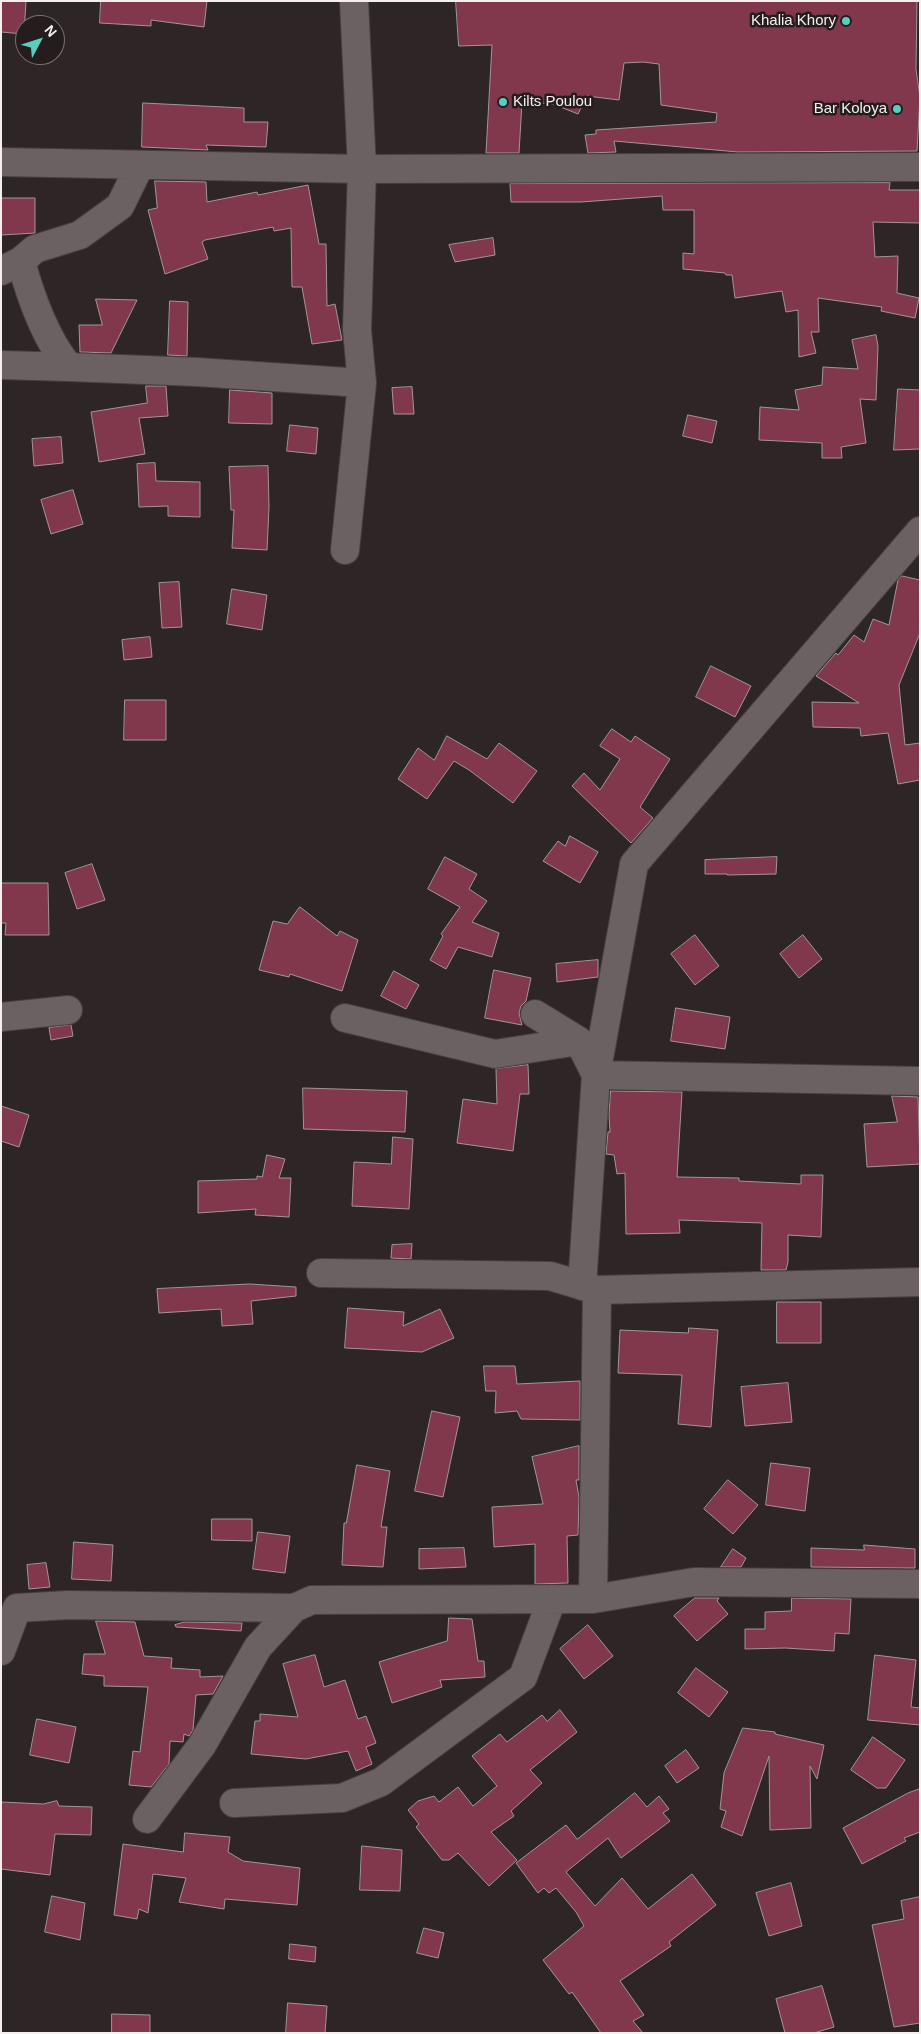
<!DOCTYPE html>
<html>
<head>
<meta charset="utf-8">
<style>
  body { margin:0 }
  #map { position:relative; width:921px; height:2034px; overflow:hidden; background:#2e2527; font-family:Arial,sans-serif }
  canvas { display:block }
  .frame { position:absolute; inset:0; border:2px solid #f5eff0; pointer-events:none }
  .north { position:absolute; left:15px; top:15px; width:50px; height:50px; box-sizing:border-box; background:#251c1e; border:1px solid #787072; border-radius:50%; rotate:50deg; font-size:14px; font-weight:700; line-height:20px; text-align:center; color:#f5eff0 }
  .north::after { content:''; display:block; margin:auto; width:18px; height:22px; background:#59cebf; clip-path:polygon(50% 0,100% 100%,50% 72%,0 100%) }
</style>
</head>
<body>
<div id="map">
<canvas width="921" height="2034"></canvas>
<div class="frame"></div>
<div class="north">N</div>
</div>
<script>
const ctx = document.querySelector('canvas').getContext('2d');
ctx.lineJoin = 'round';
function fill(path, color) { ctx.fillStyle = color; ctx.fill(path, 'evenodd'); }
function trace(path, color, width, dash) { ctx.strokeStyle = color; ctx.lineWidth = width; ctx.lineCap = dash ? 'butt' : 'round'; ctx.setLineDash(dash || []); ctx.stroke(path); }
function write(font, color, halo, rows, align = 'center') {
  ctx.font = font + ' Arial,sans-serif'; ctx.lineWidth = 5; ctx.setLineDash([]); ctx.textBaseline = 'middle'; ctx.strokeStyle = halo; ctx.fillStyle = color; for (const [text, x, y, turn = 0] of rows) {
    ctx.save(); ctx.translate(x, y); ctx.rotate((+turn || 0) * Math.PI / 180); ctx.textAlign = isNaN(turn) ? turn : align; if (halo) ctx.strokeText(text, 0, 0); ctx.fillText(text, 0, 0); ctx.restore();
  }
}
const building = new Path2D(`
  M 1,1 L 26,1 L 24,34 L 1,32 Z
  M 101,1 L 207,1 L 204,27 L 151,20 L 151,26 L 100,23 Z
  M 456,1 L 917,1 L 916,69 L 920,97 L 917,151 L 738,152 L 614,141 L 616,152 L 588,153 L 585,135 L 596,134 L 596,130 L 716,122 L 717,113 L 661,105 L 659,64 L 643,62 L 624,63 L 619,100 L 587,96 L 578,114 L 553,104 L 522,102 L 519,153 L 486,153 L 492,45 L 459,46 Z
  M 143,103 L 244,108 L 244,122 L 268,122 L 266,147 L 206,145 L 208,150 L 142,147 Z
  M 155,181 L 206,182 L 207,202 L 257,192 L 258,195 L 308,185 L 319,244 L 326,244 L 327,306 L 335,304 L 342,340 L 312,344 L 302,287 L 292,287 L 291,228 L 274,231 L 273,227 L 205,240 L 202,242 L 208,259 L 165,274 L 148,210 L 157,208 Z
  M 890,183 L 889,190 L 920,190 L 920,223 L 873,222 L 875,257 L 898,256 L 897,293 L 919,298 L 915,318 L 881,311 L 882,307 L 818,298 L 819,332 L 811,332 L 816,353 L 799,357 L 798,310 L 786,312 L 782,291 L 735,298 L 732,275 L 726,275 L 725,273 L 683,269 L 683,253 L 694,254 L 694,210 L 663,210 L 662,196 L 581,202 L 511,202 L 510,184 Z
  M 1,198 L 35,198 L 35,233 L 1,235 Z
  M 493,238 L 495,255 L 455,262 L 449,245 Z
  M 96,299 L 137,300 L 111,353 L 80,352 L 79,325 L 102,325 Z
  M 170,301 L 188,302 L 187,356 L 168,355 Z
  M 876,335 L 878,346 L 876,400 L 860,399 L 866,443 L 841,447 L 842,458 L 822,458 L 822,443 L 759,440 L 760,407 L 799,410 L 795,390 L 822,385 L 823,367 L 858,369 L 852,340 Z
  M 146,386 L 166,386 L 168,416 L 139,418 L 145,454 L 99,462 L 91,412 L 147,403 Z
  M 412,387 L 414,414 L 394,414 L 392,388 Z
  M 898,389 L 920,390 L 920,449 L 894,450 Z
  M 230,390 L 272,393 L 272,424 L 229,423 Z
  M 688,415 L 717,421 L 712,443 L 683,436 Z
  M 290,425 L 318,428 L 316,454 L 287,451 Z
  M 61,437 L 63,463 L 34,466 L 32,439 Z
  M 155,463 L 156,481 L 200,482 L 200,517 L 168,516 L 168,506 L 139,507 L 137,464 Z
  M 268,466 L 269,507 L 267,550 L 232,548 L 234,510 L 231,510 L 229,467 Z
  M 73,490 L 83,524 L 51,534 L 41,500 Z
  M 902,576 L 920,580 L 920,633 L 899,685 L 905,745 L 920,743 L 920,780 L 898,784 L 888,733 L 861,736 L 860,728 L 813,727 L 812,702 L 859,703 L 816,676 L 836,653 L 838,655 L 854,635 L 864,642 L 873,619 L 889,625 L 898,580 Z
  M 179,582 L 182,627 L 162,628 L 159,583 Z
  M 232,589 L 267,595 L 262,630 L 227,624 Z
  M 150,637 L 152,657 L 124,660 L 122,640 Z
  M 711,666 L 751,686 L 735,717 L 696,697 Z
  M 125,700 L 166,700 L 166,740 L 124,740 Z
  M 612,729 L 631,742 L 635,736 L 670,759 L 640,807 L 653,818 L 631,843 L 572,786 L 584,773 L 600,790 L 620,759 L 600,746 Z
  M 447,736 L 487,759 L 499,743 L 537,771 L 513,803 L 469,770 L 454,761 L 427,799 L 398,779 L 418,748 L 434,760 Z
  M 570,836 L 598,852 L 580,883 L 543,861 L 558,841 L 565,846 Z
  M 445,857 L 477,874 L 469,889 L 487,901 L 472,922 L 499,933 L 492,957 L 458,947 L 446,969 L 430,960 L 443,936 L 441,934 L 460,907 L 428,889 Z
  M 777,857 L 776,874 L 727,875 L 727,874 L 705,874 L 705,860 Z
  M 92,864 L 105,900 L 77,909 L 65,873 Z
  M 1,883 L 48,883 L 49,935 L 5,935 L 6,923 L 1,923 Z
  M 300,907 L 337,936 L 340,931 L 358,940 L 342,991 L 290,974 L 289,977 L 259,970 L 273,921 L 287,924 Z
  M 695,935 L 719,966 L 695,985 L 671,954 Z
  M 803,935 L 822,959 L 799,978 L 780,954 Z
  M 598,960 L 598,977 L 557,982 L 556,964 Z
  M 494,970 L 531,978 L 526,1001 L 521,1006 L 519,1013 L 522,1025 L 485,1018 Z
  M 394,971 L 419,985 L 406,1009 L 381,996 Z
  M 676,1008 L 730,1017 L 725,1049 L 671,1041 Z
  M 71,1025 L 73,1036 L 51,1040 L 49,1028 Z
  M 528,1065 L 529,1094 L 520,1094 L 513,1151 L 457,1143 L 463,1099 L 497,1104 L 496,1069 Z
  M 303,1088 L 407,1091 L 405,1132 L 304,1129 Z
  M 611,1091 L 682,1092 L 677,1177 L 739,1178 L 739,1181 L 801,1184 L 801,1175 L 823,1175 L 821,1237 L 788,1235 L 788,1262 L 786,1270 L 761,1270 L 762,1223 L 679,1220 L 680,1233 L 626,1234 L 625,1173 L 617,1174 L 614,1155 L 606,1154 L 608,1132 L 610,1132 L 609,1115 Z
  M 892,1096 L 918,1097 L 920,1164 L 867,1167 L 864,1124 L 897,1122 Z
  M 1,1106 L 29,1115 L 19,1147 L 1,1141 Z
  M 393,1137 L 413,1139 L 409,1209 L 352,1206 L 354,1162 L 391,1164 Z
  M 267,1155 L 285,1159 L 279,1178 L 291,1178 L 289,1217 L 255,1215 L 256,1209 L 198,1213 L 198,1181 L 257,1179 L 257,1176 L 262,1177 Z
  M 412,1244 L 411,1259 L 391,1258 L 392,1245 Z
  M 250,1284 L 296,1287 L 296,1296 L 251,1301 L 253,1324 L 222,1326 L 221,1309 L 159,1313 L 157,1289 Z
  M 777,1302 L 821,1302 L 821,1343 L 777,1343 Z
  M 348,1308 L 404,1312 L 403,1326 L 440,1309 L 454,1338 L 422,1352 L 345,1348 Z
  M 689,1328 L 718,1330 L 711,1427 L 678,1424 L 682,1375 L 618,1373 L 620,1330 L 688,1333 Z
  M 484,1366 L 515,1366 L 517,1384 L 580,1381 L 580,1420 L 521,1419 L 517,1411 L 495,1413 L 496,1391 L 486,1391 Z
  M 788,1383 L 792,1422 L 745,1426 L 741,1387 Z
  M 432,1411 L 460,1417 L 443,1497 L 415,1491 Z
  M 579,1446 L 579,1480 L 576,1480 L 579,1497 L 578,1535 L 567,1536 L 568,1583 L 535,1584 L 535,1544 L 494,1547 L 492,1507 L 543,1504 L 532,1457 Z
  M 771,1463 L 810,1468 L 805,1511 L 766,1505 Z
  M 357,1465 L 390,1471 L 381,1527 L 387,1527 L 383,1567 L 342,1565 L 344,1523 L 346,1523 Z
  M 728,1480 L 758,1505 L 733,1534 L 704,1509 Z
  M 212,1519 L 252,1519 L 252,1541 L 212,1540 Z
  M 258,1532 L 290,1536 L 285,1573 L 253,1569 Z
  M 74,1542 L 113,1545 L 111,1581 L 72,1579 Z
  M 864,1545 L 915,1549 L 915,1568 L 811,1567 L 811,1548 L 864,1550 Z
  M 464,1548 L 466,1567 L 419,1569 L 419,1549 Z
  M 733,1549 L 746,1558 L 741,1567 L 721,1567 Z
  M 46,1563 L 50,1587 L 29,1589 L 27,1565 Z
  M 695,1598 L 719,1598 L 717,1601 L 728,1614 L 697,1641 L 674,1616 Z
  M 792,1598 L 851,1599 L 849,1634 L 835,1633 L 834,1651 L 785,1648 L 745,1649 L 745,1629 L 765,1629 L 765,1612 L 791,1611 Z
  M 449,1618 L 472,1619 L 478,1661 L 484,1661 L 485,1677 L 440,1680 L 442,1687 L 392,1703 L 379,1662 L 447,1641 Z
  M 96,1621 L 135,1622 L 144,1656 L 172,1658 L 171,1668 L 200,1670 L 200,1677 L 223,1676 L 213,1694 L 196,1695 L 193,1730 L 189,1736 L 184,1734 L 183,1742 L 170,1741 L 169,1764 L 151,1787 L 129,1785 L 133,1751 L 140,1752 L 148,1687 L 104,1686 L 104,1676 L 82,1674 L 84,1654 L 105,1654 Z
  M 185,1622 L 242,1623 L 241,1631 L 176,1627 L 175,1625 Z
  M 588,1625 L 613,1656 L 584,1679 L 560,1649 Z
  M 315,1655 L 324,1687 L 345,1680 L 358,1719 L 366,1716 L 376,1743 L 366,1747 L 372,1764 L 356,1771 L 348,1751 L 306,1759 L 251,1754 L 255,1721 L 260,1721 L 260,1714 L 298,1717 L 283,1664 Z
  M 875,1655 L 916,1660 L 911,1707 L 920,1708 L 920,1725 L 868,1720 Z
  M 696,1668 L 728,1692 L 709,1717 L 678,1693 Z
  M 560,1710 L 577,1732 L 530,1770 L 542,1783 L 511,1811 L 514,1816 L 491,1832 L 517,1860 L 489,1886 L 458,1853 L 449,1860 L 442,1860 L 416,1827 L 419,1824 L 408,1810 L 418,1801 L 434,1796 L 439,1802 L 458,1787 L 473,1806 L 497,1786 L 472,1756 L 500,1734 L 507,1742 L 542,1715 L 547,1721 Z
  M 37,1719 L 76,1727 L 69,1763 L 30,1755 Z
  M 743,1728 L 775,1732 L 775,1734 L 824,1745 L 817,1779 L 810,1766 L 811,1828 L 770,1830 L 769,1756 L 742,1836 L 721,1827 L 726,1811 L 720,1809 L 724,1773 Z
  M 873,1737 L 905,1760 L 886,1788 L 877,1788 L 851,1770 Z
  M 686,1750 L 699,1768 L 677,1783 L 665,1766 Z
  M 920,1789 L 920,1832 L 904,1838 L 906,1841 L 862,1864 L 843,1828 L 908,1793 Z
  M 635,1793 L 647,1807 L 659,1796 L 669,1809 L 663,1813 L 670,1821 L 621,1858 L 608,1838 L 566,1872 L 595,1906 L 622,1878 L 648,1909 L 692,1874 L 716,1905 L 669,1942 L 671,1946 L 620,1981 L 644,2015 L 633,2021 L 643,2033 L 601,2033 L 572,1992 L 569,1994 L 543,1960 L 584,1926 L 576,1912 L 556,1888 L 549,1893 L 544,1888 L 538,1893 L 516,1863 L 566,1825 L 577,1839 Z
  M 57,1801 L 59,1806 L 92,1807 L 91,1835 L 55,1834 L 50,1875 L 1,1869 L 1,1802 L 43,1804 Z
  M 185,1833 L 230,1837 L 228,1852 L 243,1861 L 300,1868 L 297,1905 L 225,1899 L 224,1909 L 179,1902 L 186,1878 L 153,1874 L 148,1913 L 139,1909 L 137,1919 L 114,1915 L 123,1844 L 183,1852 Z
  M 362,1846 L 402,1850 L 400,1891 L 360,1890 Z
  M 791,1883 L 802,1926 L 769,1936 L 756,1893 Z
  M 52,1896 L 85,1903 L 80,1940 L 45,1932 Z
  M 920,1897 L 920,2023 L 894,2027 L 872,1925 L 904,1919 L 901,1901 Z
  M 424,1928 L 444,1933 L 438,1958 L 417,1953 Z
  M 290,1944 L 316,1947 L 315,1962 L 289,1959 Z
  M 822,1986 L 834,2027 L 814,2033 L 785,2033 L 776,1999 Z
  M 288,2003 L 327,2006 L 325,2033 L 286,2033 Z
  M 112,2014 L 150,2015 L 150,2033 L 112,2033 Z`);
fill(building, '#81384d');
trace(building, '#a19698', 1);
const minor = new Path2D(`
  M 1,162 L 362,169 L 920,167
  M 21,261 C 30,295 46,340 69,367 L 197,372 L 362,383 L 357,330 L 362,169 L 354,1
  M 1,271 L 21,261 L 35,249 L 80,235 L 120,206 L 140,165
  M 1,365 L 69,367
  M 920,531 L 634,864 L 596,1075 L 920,1081
  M 345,550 L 362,383
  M 535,1014 L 579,1041 L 596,1075 L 582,1286
  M 1,1017 L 68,1010
  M 345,1018 L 495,1054 L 579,1041
  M 321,1273 L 550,1276 L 597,1290 L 920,1282
  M 593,1599 L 597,1290
  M 1,1651 L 17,1608 L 68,1605 L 294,1608
  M 234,1803 L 342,1798 L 381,1782 L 523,1677 L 552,1599
  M 147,1819 L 202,1745 L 258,1647 L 294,1608 L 312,1600 L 593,1599 L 694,1582 L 920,1584`);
trace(minor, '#474041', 30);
trace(minor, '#6b6163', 28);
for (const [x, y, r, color] of [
  [846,21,5,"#59cebf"],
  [503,102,5,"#59cebf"],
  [897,109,5,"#59cebf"]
]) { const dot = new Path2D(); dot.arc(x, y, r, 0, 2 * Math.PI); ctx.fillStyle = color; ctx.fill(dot); trace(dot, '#251c1e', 2); }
write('15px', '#f5eff0', '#251c1e', [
  ["Khalia Khory",836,21],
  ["Kilts Poulou",513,102,"left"],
  ["Bar Koloya",887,109]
], 'right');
</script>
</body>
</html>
